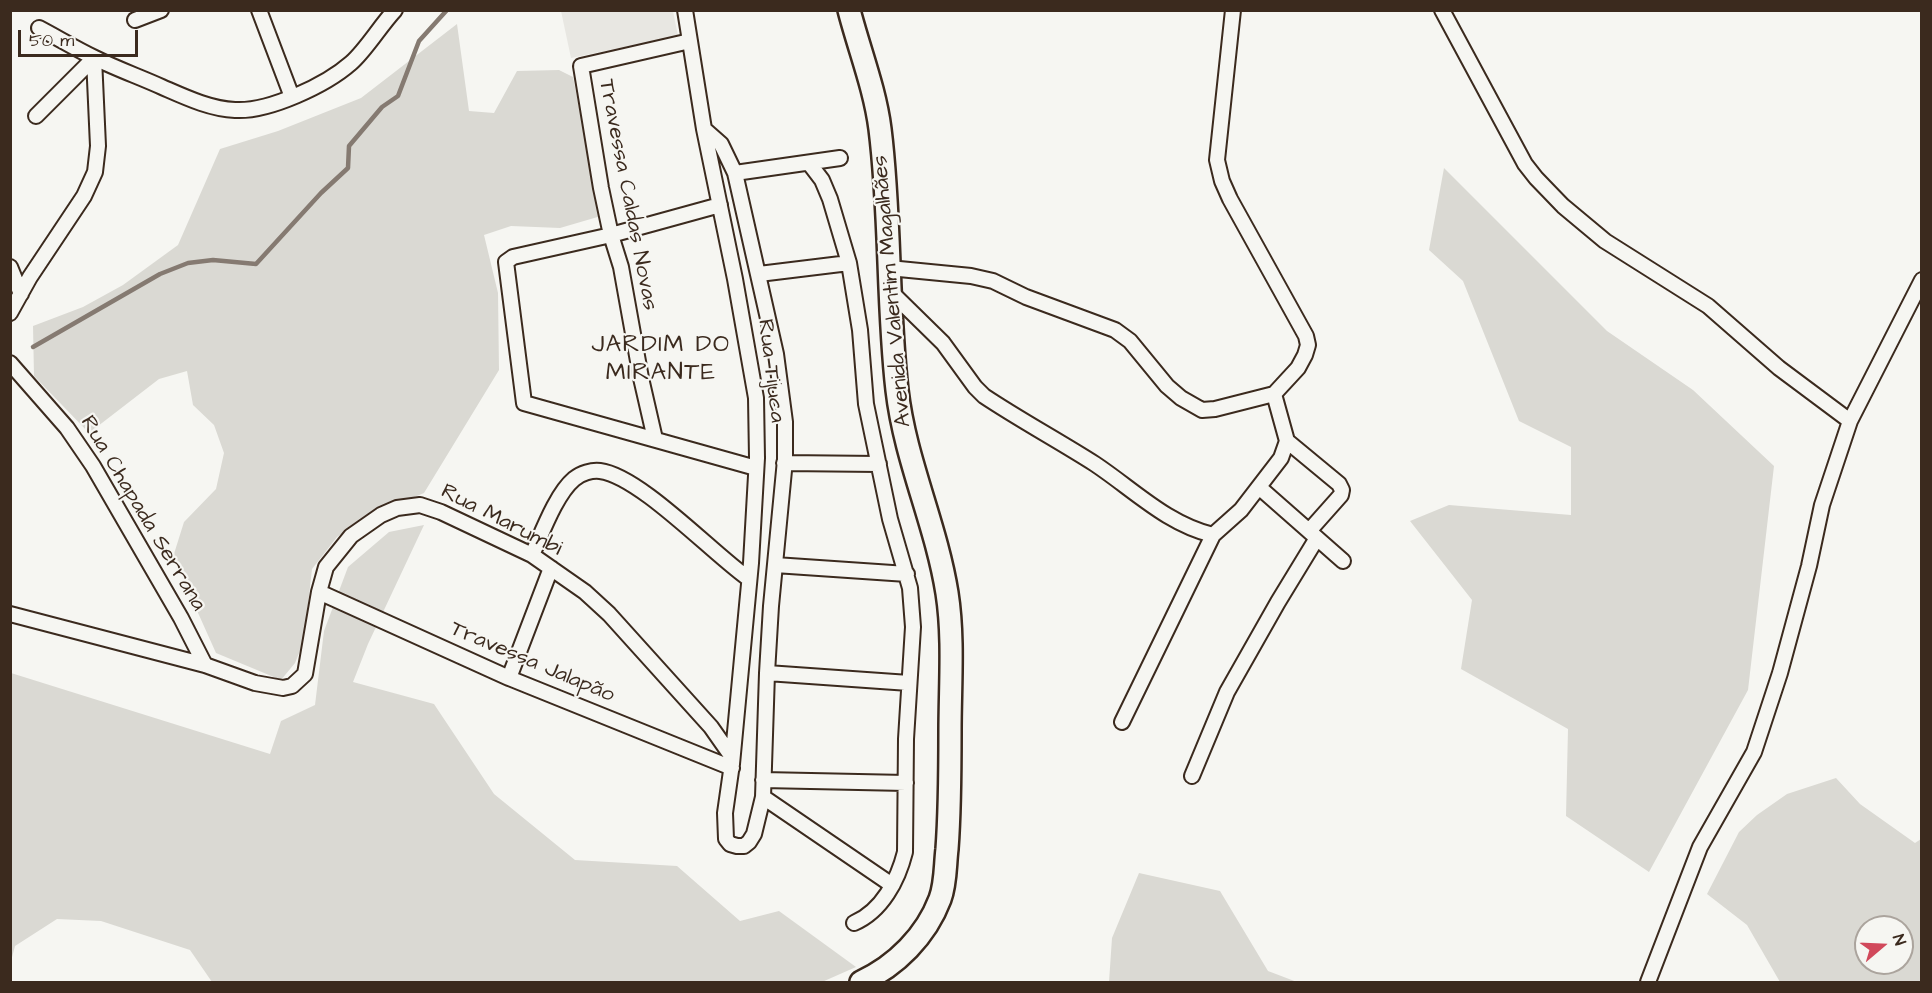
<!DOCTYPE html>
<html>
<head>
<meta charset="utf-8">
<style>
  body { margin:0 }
  #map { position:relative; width:1932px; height:993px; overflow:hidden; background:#f6f6f2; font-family:"Architects Daughter",sans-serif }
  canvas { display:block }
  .frame { position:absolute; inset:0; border:12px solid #3b2a1e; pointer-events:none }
  .north { position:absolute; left:1854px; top:915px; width:60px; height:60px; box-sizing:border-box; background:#f6f6f2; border:2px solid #aba49d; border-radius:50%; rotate:71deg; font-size:16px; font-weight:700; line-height:24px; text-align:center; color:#3b2a1e }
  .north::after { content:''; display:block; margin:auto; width:21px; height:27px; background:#d1495b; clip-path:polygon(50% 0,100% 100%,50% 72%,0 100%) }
  .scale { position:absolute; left:18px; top:30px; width:120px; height:27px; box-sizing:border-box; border:3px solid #3b2a1e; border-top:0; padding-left:8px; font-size:18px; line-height:21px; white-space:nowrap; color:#3b2a1e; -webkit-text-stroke:4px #f6f6f2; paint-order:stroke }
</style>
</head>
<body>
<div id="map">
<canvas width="1932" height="993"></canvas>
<div class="frame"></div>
<div class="north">N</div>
<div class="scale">50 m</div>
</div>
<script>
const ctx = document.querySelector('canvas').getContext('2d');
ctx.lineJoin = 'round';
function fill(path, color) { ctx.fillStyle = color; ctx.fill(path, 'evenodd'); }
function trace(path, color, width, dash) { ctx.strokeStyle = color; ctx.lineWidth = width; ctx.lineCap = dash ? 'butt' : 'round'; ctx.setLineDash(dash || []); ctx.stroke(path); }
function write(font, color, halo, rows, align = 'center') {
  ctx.font = font + ' "Architects Daughter",sans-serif'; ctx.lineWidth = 4.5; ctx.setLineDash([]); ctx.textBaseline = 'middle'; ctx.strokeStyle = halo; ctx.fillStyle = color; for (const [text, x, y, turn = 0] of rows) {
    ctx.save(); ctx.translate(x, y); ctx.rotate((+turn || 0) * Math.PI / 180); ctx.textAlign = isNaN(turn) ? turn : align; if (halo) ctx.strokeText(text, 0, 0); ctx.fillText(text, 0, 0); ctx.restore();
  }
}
fill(new Path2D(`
  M 561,11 L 673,11 L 678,36 L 571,58 Z`), '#e8e7e2');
fill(new Path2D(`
  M 457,24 L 469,111 L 494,113 L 517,71 L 559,70 L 573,77 L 601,216 L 560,228 L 511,226 L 484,235 L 498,293 L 499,370 L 424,493 L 362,519 L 337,537 L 312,569 L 304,641 L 295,663 L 281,680 L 216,653 L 173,557 L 184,522 L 216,489 L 224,453 L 214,425 L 193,405 L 187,371 L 159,379 L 89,433 L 34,376 L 33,326 L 83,307 L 123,285 L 178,245 L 220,149 L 278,131 L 361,98 Z
  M 1444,168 L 1607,331 L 1693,390 L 1774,466 L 1748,690 L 1649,872 L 1566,816 L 1568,729 L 1461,669 L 1472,600 L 1410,521 L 1449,505 L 1571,515 L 1571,447 L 1519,421 L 1463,281 L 1429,250 Z
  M 424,525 L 368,644 L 353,682 L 434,704 L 494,794 L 575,860 L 677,866 L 740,921 L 779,911 L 856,967 L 822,982 L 212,982 L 190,950 L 101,921 L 57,919 L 15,946 L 11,961 L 11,673 L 270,754 L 281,721 L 315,705 L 324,631 L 348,567 L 389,532 Z
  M 1836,778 L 1860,804 L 1915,843 L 1921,839 L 1921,982 L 1780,982 L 1747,925 L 1707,894 L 1739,832 L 1757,815 L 1787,794 ZM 1866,927 L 1902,927 L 1902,963 L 1866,963 Z
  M 1139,873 L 1220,891 L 1268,971 L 1297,982 L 1109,982 L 1112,938 Z`), '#dad9d3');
trace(new Path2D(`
  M 33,347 L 160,274 L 188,263 L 213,260 L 256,264 L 321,193 L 348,168 L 349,146 L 382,107 L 398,96 L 419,41 L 447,10`), '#857a71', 4.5);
const minor = new Path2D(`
  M 259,10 L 292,97
  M 685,10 L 704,129 L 735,279 L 756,398 L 757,458 L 751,563 L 732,764 L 725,813 L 726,839 L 730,844 L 737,846 L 744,846 L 749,842 L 754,834 L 763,797 L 767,673 L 771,606 L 785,460 L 785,422 L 776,354 L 735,173 L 721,144 L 704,129
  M 1442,10 L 1525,164 L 1536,178 L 1563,206 L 1605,241 L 1708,306 L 1779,368 L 1850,421
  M 135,20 L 161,10
  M 39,28 C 58,38 76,49 95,58 C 117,69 140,77 162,87 C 185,97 210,109 235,110 C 269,112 326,85 351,63 C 366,50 380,26 395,10
  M 36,116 L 94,58
  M 809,163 L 822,180 L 830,199 L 849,263 L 860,330 L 866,404 L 890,519 L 910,588 L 913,627 L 906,739 L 905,852 C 898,880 882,911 854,923
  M 735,173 L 840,158
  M 720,205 L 611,235 L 513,257 L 506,262 L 524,403 L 756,468
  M 10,267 L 21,294
  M 889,268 L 971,276 L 993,281 L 1026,297 L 1115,330 L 1130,341 L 1167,386 L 1181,398 L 1202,410 L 1215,409 L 1274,394 L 1298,368 L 1305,355 L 1308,345 L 1306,336 L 1230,199 L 1222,181 L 1217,160 L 1233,10
  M 759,274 L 849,263
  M 890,291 L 943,343 L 975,387 L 984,396 C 1020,420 1059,441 1095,464 C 1134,490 1167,524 1213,535
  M 10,313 L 30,277 L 84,196 L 95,172 L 98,146 L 94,58
  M 10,363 L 67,428 L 93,466 L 181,618 L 205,665
  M 655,439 L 641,378 L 621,267 L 611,235 L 601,188 L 581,66 L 690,41
  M 1287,441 L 1339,484 L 1342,490 L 1341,495 L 1309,531
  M 784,463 L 879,464
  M 1260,488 L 1343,561
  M 532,555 C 542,533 556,494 574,479 C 581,473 592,470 600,471 C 640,476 713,554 749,579
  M 775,565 L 907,574
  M 319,592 L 509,678 L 732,768
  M 10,614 L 205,665 L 255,683 L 283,688 L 292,686 L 305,674 L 319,592 L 326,567 L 351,536 L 381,515 L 397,508 L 420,505 L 441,512 L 532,555 L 585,592 L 609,614 L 711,727 L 732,757
  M 767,673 L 909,683
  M 509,678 L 551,568
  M 1122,722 L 1213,535 L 1241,510 L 1281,458 L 1287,441 L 1274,394
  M 1192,776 L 1227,692 L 1278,602 L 1317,538
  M 763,780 L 906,783
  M 763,797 L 892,885
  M 1648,982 L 1700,847 L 1754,752 L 1780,673 L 1809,566 L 1822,505 L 1850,421 L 1922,280`);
const primary = new Path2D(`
  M 849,10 C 859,49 875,89 880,129 C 891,216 887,303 897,390 C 905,460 936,524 947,593 C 954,638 950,686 950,731 C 950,770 950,809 947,849 C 945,865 946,883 940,899 C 926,936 896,966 861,982`);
trace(minor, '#3b2a1e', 18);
trace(primary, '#3b2a1e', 26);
trace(minor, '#f6f6f2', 14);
trace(primary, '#f6f6f2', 21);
write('22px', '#3b2a1e', '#f6f6f2', [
  ["Travessa Caldas Novas",627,195,79],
  ["Avenida Valentim Magalhães",893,291,-95],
  ["Rua Tijuca",770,371,83],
  ["Rua Chapada Serrana",142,514,59],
  ["Rua Marumbi",501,521,27],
  ["Travessa Jalapão",532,663,23]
]);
ctx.letterSpacing = '1.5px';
write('24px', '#3b2a1e', '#f6f6f2', [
  ["JARDIM DO",661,346],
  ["MIRANTE",661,374]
]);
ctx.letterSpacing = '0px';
</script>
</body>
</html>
